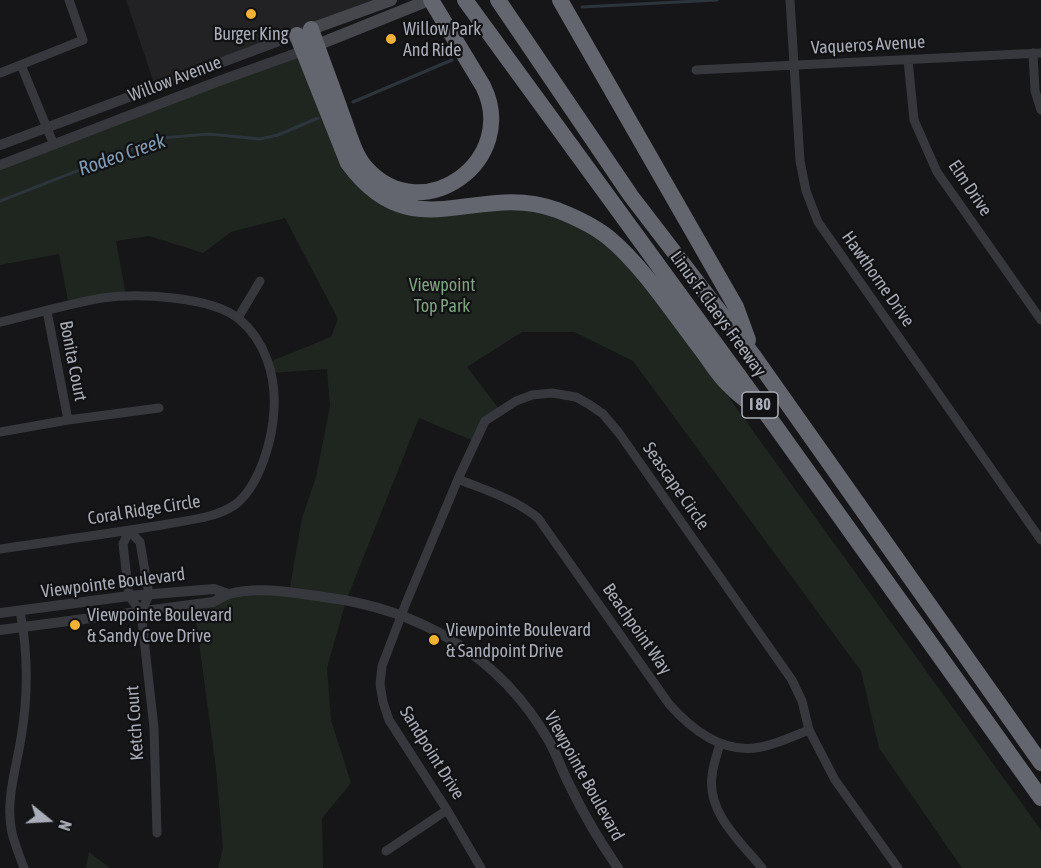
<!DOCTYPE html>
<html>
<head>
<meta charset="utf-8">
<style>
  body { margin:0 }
  #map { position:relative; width:1041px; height:868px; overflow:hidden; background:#161618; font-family:"Asap Condensed",sans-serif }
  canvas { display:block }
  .north { position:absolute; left:18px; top:790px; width:60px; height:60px; -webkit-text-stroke:4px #111113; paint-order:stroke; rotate:108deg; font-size:16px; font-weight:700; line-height:24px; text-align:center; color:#a8adb8 }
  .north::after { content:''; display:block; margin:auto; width:21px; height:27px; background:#a8adb8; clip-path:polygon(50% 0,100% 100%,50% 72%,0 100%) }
</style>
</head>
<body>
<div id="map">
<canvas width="1041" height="868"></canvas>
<div class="north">N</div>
</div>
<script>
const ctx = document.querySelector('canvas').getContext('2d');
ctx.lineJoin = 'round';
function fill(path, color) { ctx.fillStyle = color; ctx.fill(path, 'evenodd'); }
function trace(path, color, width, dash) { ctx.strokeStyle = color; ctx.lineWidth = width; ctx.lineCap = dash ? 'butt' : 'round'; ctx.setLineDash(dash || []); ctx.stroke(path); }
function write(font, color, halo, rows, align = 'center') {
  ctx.font = font + ' "Asap Condensed",sans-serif'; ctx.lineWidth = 4.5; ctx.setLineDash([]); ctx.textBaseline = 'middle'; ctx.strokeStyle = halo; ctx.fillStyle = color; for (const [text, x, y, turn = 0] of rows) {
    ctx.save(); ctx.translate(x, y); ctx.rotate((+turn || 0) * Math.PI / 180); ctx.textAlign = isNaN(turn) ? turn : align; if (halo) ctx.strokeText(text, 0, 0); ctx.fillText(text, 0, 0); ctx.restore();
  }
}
fill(new Path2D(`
  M 126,0 L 391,0 L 155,86 Z`), '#222225');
fill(new Path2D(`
  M 303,51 L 391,202 L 502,202 L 589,225 L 590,235 L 601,241 L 622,259 L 709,370 L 1041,830 L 1041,868 L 962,868 L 879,748 L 861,671 L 633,361 L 574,332 L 522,332 L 467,367 L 500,410 L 474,441 L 419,418 L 346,601 L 327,668 L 331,720 L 351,783 L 322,818 L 323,868 L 218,868 L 223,848 L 216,769 L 194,605 L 228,594 L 289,593 L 302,518 L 316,477 L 330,406 L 327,369 L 271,373 L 269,362 L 331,337 L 338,319 L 285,218 L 231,232 L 203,253 L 149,236 L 116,241 L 126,296 L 69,306 L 59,254 L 0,265 L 0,165 Z
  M 89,851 L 89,852 L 110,868 L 86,868 Z`), '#1e261f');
trace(new Path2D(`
  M 582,7 L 717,0
  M 353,102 L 452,60
  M 0,201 L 161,138 L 209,134 L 260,139 L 278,135 L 318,118`), '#2c353c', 3);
trace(new Path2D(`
  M 790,0 L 800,161 L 806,191 L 818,222 L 1041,540
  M 1033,53 L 1035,91 L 1041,110
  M 908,60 L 914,120 L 937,172 L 1041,320
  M 21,65 L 54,145
  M 696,70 L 1041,53
  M 0,73 L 83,40 L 69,0
  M 47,311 L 68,420
  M 238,318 L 260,281
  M 0,322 C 34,314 68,304 102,298 C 137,293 211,296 239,319 C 265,340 276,376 274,409 C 273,438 260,485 236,504 C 215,519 186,520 162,525 C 108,534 54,541 0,549
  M 0,432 L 68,420 L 159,408
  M 458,479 C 485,490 515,499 538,518 L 669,704 C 692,730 723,755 761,747 C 777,744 793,736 809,730
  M 129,531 L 140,542 L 149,595 L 141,612 L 129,596 L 123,544 Z
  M 20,611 C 28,652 28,697 21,738 C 16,770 5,801 12,833 C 15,845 20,857 24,868
  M 141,612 L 154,728 L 157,833
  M 720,744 C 717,754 713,765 712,776 C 707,813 741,842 762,868
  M 386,851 L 447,810
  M 481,868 L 447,810 L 389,720 L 383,702 L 380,684 L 382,666 L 406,603 L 458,479 L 485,421 L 516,401 L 532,395 L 552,393 L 576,397 L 590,405 L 603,414 L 619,433 L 792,680 L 802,701 L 809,730 L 835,780 L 898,868`), '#37383d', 9);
trace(new Path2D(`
  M 0,145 L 303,32
  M 0,165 L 219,81 L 308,49
  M 0,613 L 129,596 L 214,589 L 228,594
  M 0,630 L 213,602 C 218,600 224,595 229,594 C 259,586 294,593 324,597 C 420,609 500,656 549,741 C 557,755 562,771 570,786 C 584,815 600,842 618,868`), '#37383d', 10);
trace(new Path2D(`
  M 311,29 L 391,0
  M 317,45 L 429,0`), '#45474d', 12);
trace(new Path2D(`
  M 465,0 L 776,427 L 1041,798
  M 498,0 L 631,196 L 753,355 L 1041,763
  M 560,0 L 736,307 L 748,340
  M 311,29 C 321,58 332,86 342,115 C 349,133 354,155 367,169 C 423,230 520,160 483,86 L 431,0
  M 297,35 L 348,163 C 413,252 477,180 557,210 C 575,217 593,225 609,238 C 644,267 675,316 704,353 C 712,364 719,376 729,385 C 736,393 745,399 753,406`), '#63666e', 16);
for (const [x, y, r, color] of [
  [251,14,6,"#f2b134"],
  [391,39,6,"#f2b134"],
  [75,625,6,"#f2b134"],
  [434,640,6,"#f2b134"]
]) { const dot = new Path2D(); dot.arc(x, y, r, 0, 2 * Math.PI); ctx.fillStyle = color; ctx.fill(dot); trace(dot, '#111113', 2); }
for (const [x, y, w] of [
  [760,405,36]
]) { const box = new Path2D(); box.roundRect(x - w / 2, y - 13, w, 26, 4.5); ctx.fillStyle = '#111113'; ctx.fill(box); trace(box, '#a8adb8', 1.5); }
write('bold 16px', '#a8adb8', null, [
  ["I 80",760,405]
]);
write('18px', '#a8adb8', '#111113', [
  ["Willow Park",403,29],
  ["And Ride",403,50],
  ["Burger King",251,34,"center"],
  ["Viewpointe Boulevard",87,615],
  ["& Sandy Cove Drive",87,636],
  ["Viewpointe Boulevard",446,630],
  ["& Sandpoint Drive",446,651]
], 'left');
write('18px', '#a8adb8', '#111113', [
  ["Vaqueros Avenue",868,45,-3],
  ["Willow Avenue",175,79,-21],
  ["Elm Drive",970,188,56],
  ["Hawthorne Drive",878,279,55],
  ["Linus F. Claeys Freeway",718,314,54],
  ["Bonita Court",73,361,79],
  ["Seascape Circle",676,486,55],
  ["Coral Ridge Circle",144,510,-9],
  ["Viewpointe Boulevard",113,583,-7],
  ["Beachpoint Way",637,629,55],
  ["Ketch Court",135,723,-94],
  ["Sandpoint Drive",432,753,58],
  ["Viewpointe Boulevard",584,776,61]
]);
write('18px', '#7fa381', '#111113', [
  ["Viewpoint",442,285],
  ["Top Park",442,306]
]);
write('italic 20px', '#7f9bb3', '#111113', [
  ["Rodeo Creek",122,155,-19]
]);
</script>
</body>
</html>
